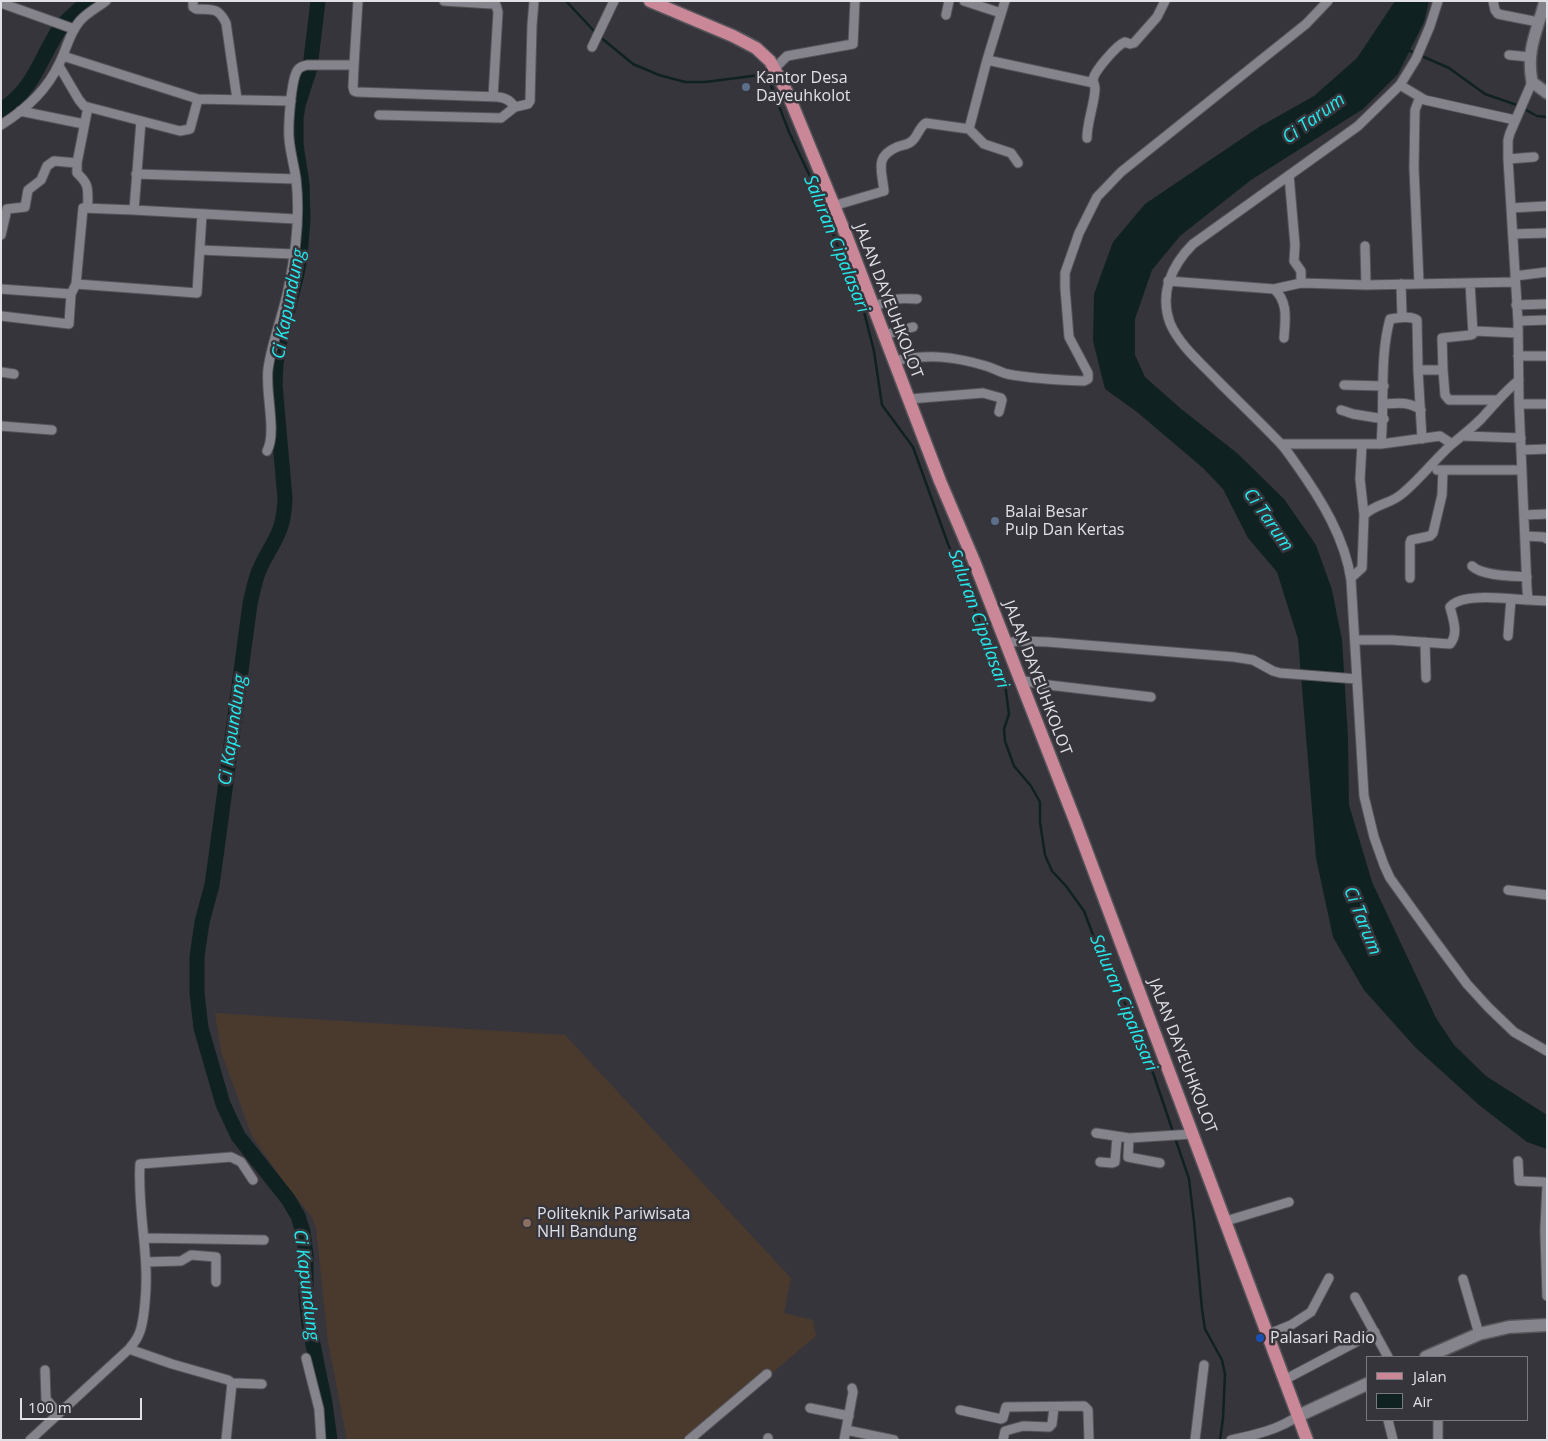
<!DOCTYPE html>
<html>
<head>
<meta charset="utf-8">
<style>
  body { margin:0 }
  #map { position:relative; width:1548px; height:1441px; overflow:hidden; background:#36353c; font-family:"Open Sans",sans-serif }
  canvas { display:block }
  .frame { position:absolute; inset:0; border:2px solid #e0e0e5; pointer-events:none }
  .legend { position:absolute; left:1366px; top:1356px; width:162px; height:65px; box-sizing:border-box; background:#36353c; border:1px solid #7a7980; margin:0; padding:6px 9px; list-style:none; font-size:15px; color:#e0e0e5 }
  .legend li { display:flex; align-items:center; gap:10px; height:25px }
  .legend b { width:25px; border:1px solid #7a7980 }
  .scale { position:absolute; left:20px; top:1398px; width:122px; height:22px; box-sizing:border-box; border:2px solid #e0e0e5; border-top:0; padding-left:6px; font-size:15px; line-height:18px; white-space:nowrap; color:#e0e0e5; -webkit-text-stroke:4px #36353c; paint-order:stroke }
</style>
</head>
<body>
<div id="map">
<canvas width="1548" height="1441"></canvas>
<div class="frame"></div>
<ul class="legend">
<li><b style="height:6px;background:#ca8797"></b>Jalan</li>
<li><b style="height:14px;background:#102121"></b>Air</li>
</ul>
<div class="scale">100 m</div>
</div>
<script>
const ctx = document.querySelector('canvas').getContext('2d');
ctx.lineJoin = 'round';
function fill(path, color) { ctx.fillStyle = color; ctx.fill(path, 'evenodd'); }
function trace(path, color, width, dash) { ctx.strokeStyle = color; ctx.lineWidth = width; ctx.lineCap = dash ? 'butt' : 'round'; ctx.setLineDash(dash || []); ctx.stroke(path); }
function write(font, color, halo, rows, align = 'center') {
  ctx.font = font + ' "Open Sans",sans-serif'; ctx.lineWidth = 5; ctx.setLineDash([]); ctx.textBaseline = 'middle'; ctx.strokeStyle = halo; ctx.fillStyle = color; for (const [text, x, y, turn = 0] of rows) {
    ctx.save(); ctx.translate(x, y); ctx.rotate((+turn || 0) * Math.PI / 180); ctx.textAlign = isNaN(turn) ? turn : align; if (halo) ctx.strokeText(text, 0, 0); ctx.fillText(text, 0, 0); ctx.restore();
  }
}
fill(new Path2D(`
  M 215,1013 L 565,1035 L 791,1278 L 784,1313 L 813,1320 L 816,1336 L 693,1440 L 347,1440 L 328,1342 L 316,1228 L 312,1217 L 285,1184 L 252,1136 L 221,1052 Z`), '#4a3a2e');
fill(new Path2D(`
  M 1395,1 L 1429,1 L 1424,22 L 1398,74 L 1363,109 L 1251,180 L 1180,236 L 1152,270 L 1135,319 L 1135,355 L 1145,377 L 1180,408 L 1237,453 L 1284,499 L 1316,545 L 1332,590 L 1342,640 L 1348,737 L 1349,805 L 1372,882 L 1436,1018 L 1454,1045 L 1486,1076 L 1547,1115 L 1547,1149 L 1527,1142 L 1479,1105 L 1415,1047 L 1364,990 L 1333,937 L 1316,858 L 1298,639 L 1277,572 L 1248,538 L 1223,489 L 1203,468 L 1137,412 L 1105,389 L 1093,341 L 1094,294 L 1113,242 L 1145,204 L 1259,127 L 1314,96 L 1357,58 Z`), '#102121');
trace(new Path2D(`
  M 566,1 L 595,32
  M 599,36 L 633,64 L 659,75 L 685,82 L 705,82 L 760,75 L 767,78 L 771,85 L 789,132 L 816,189 L 840,252 L 860,296 L 874,351 L 882,405 L 913,447 L 948,544 L 999,669 L 1006,691 L 1009,714 L 1004,729 L 1005,741 L 1014,766 L 1031,786 L 1040,802 L 1040,822 L 1045,855 L 1052,871 L 1066,886 L 1084,911 L 1104,964 L 1121,994 L 1149,1061 L 1189,1179 L 1194,1221 L 1202,1309 L 1205,1329 L 1222,1360 L 1225,1374 L 1223,1418 L 1220,1440
  M 1408,50 L 1449,68 L 1485,94 L 1517,105 L 1537,116 L 1547,117`), '#102121', 2.5);
trace(new Path2D(`
  M 318,1 L 310,68 L 298,105 L 296,119 L 296,145 L 302,184 L 303,219 L 300,257 L 297,274 L 279,345 L 276,364 L 275,385 L 285,498 C 284,532 275,538 261,566 C 255,578 253,591 250,604 L 217,849 L 212,885 L 202,922 L 197,957 L 197,993 L 201,1028 L 223,1104 L 238,1136 L 288,1199 L 298,1216 L 303,1232 L 306,1254 L 306,1296 L 309,1325 L 325,1403 L 330,1440
  M 1,110 C 34,90 40,58 60,28 C 68,18 79,10 88,1`), '#102121', 15);
const minor = new Path2D(`
  M 193,1 L 193,7 L 196,9 C 213,10 218,7 226,23 L 237,99
  M 444,1 L 492,4 L 496,5 L 498,12 L 493,97
  M 964,1 L 1001,13
  M 1438,1 L 1430,26 L 1416,59 L 1400,85 L 1358,126 L 1193,244 C 1172,265 1159,293 1170,323 C 1179,345 1202,364 1218,381 C 1239,402 1260,422 1280,443 C 1286,449 1291,457 1296,464 C 1321,499 1345,538 1351,580 L 1364,796 L 1374,837 L 1384,865 L 1390,878 L 1433,938 L 1467,984 L 1488,1007 L 1514,1032 L 1547,1051
  M 1493,1 L 1495,10 L 1498,14 L 1538,22
  M 1,3 L 74,29
  M 946,15 L 949,1
  M 592,47 L 614,1
  M 1509,55 L 1530,57
  M 63,56 L 198,99 L 291,101
  M 987,60 L 1094,83
  M 354,65 L 358,1
  M 59,66 L 79,100 L 84,106 L 180,131 L 190,129 L 198,99
  M 775,68 L 787,56 L 853,44 L 855,1
  M 1532,82 L 1510,133 L 1508,140 L 1508,159 L 1518,321 L 1519,404 L 1527,589 L 1528,600 L 1547,601
  M 1400,85 L 1425,100 L 1515,120
  M 20,111 L 84,124
  M 379,115 L 501,118 L 515,107
  M 141,121 L 134,210 L 296,219
  M 1,125 C 25,110 47,90 59,64 C 66,51 69,34 79,22 C 86,13 97,8 106,1
  M 969,129 L 987,60 L 1005,1
  M 1087,138 C 1087,121 1095,103 1095,88 C 1095,85 1093,83 1093,80 C 1094,71 1117,45 1125,42 L 1130,44 L 1134,43 L 1157,17 L 1165,1
  M 1508,159 L 1534,157
  M 77,163 L 88,107
  M 136,174 L 296,179
  M 1289,175 L 1295,245 L 1294,261 L 1301,271 L 1301,283
  M 833,206 L 884,191 C 882,170 874,157 897,147 C 902,145 908,145 912,141 C 918,136 919,127 926,123 L 969,129 L 984,144 L 1011,153 L 1018,163
  M 1511,208 L 1547,206
  M 1513,234 L 1547,233
  M 1,235 L 7,209 L 25,207 L 28,190 L 41,180 L 47,166 L 54,161 L 77,163 L 77,173 C 91,186 87,190 88,208
  M 1365,246 L 1366,285
  M 200,250 L 293,254
  M 1515,276 L 1547,272
  M 1168,281 L 1274,289 L 1301,283 L 1366,285 L 1515,282
  M 1419,283 L 1414,168 L 1415,110 L 1420,97
  M 76,284 L 83,208 L 134,210
  M 1401,284 L 1402,317
  M 1,289 L 71,294 L 76,284 L 197,293 L 202,214
  M 1274,289 C 1289,302 1285,321 1284,338
  M 1516,305 L 1547,304
  M 874,308 C 887,298 901,298 917,299
  M 1,316 L 69,324 L 71,294
  M 1518,321 L 1547,320
  M 1474,331 L 1518,333
  M 884,335 L 913,327
  M 1518,356 L 1547,356
  M 894,361 C 928,354 953,356 986,366 C 993,368 1000,372 1007,374 C 1033,379 1058,380 1084,381 L 1088,379 L 1088,373 L 1069,337 L 1065,288 L 1065,273 L 1079,233 L 1097,197 L 1121,172 L 1306,24 L 1328,1
  M 1443,370 L 1442,338 L 1471,335 L 1473,334 L 1470,283
  M 1,372 L 14,374
  M 1344,385 L 1384,386
  M 909,399 L 983,393 L 1001,398 L 1002,400 L 999,412
  M 1384,404 C 1397,403 1409,401 1421,410
  M 1519,404 L 1547,404
  M 1341,410 L 1353,414 L 1384,419
  M 1,426 L 52,430
  M 1464,436 L 1521,438
  M 1422,439 L 1418,370 L 1443,370 L 1445,395 L 1449,400 L 1497,400
  M 1281,444 L 1381,444 L 1440,436 L 1452,444
  M 1381,444 C 1385,403 1379,359 1390,319 C 1399,318 1410,315 1417,320 L 1418,370
  M 1521,450 L 1547,449
  M 267,451 C 277,432 265,393 268,369 C 272,340 284,313 289,285 C 296,251 300,213 296,179 C 294,165 290,152 289,138 C 288,125 291,81 297,71 C 299,67 303,66 307,65 L 354,65 L 353,87 L 354,91 L 357,92 L 498,97 C 507,98 510,101 515,107 L 528,104 L 530,101 L 532,25 L 534,1
  M 1437,470 L 1522,470
  M 1364,515 C 1378,502 1390,505 1403,493 C 1421,478 1435,459 1452,444 C 1462,436 1472,428 1481,419 C 1494,405 1504,392 1519,380
  M 1524,515 L 1547,514
  M 1525,536 L 1544,537 L 1547,539
  M 1472,566 C 1482,576 1513,576 1527,577
  M 1351,578 L 1362,568 L 1364,515 L 1360,479 L 1362,444
  M 1410,578 L 1410,543 L 1411,540 L 1430,536 L 1433,533 L 1442,495 L 1443,470
  M 1508,636 L 1511,599
  M 1355,640 L 1392,640 L 1450,644 C 1459,634 1453,619 1450,607 C 1461,592 1510,599 1528,600
  M 1425,642 L 1426,678
  M 1005,643 L 1020,641 L 1048,642 L 1234,657 L 1253,660 L 1273,671 L 1280,673 L 1357,679
  M 1020,680 L 1040,684 L 1151,697
  M 1508,890 L 1547,895
  M 1096,1133 L 1129,1138 L 1193,1134
  M 1129,1138 L 1128,1157 L 1160,1163
  M 1518,1161 L 1519,1181 L 1544,1182 L 1547,1184
  M 1100,1162 L 1112,1163 L 1115,1162 L 1117,1137
  M 1547,1185 L 1545,1228 L 1545,1234 L 1547,1234
  M 1226,1221 L 1289,1202
  M 1545,1234 L 1547,1296
  M 145,1238 L 264,1240
  M 146,1262 L 181,1261 L 191,1255 L 216,1257 L 216,1282
  M 1463,1279 L 1479,1334
  M 1355,1297 L 1388,1357
  M 1269,1334 L 1291,1325 L 1311,1312 L 1329,1278
  M 129,1349 L 172,1364 L 228,1380 L 232,1383 L 262,1384
  M 306,1358 L 319,1409 L 321,1440
  M 45,1370 L 46,1399 L 58,1413
  M 1286,1379 L 1375,1332
  M 810,1408 L 849,1416
  M 960,1410 L 1001,1419 L 1003,1418 L 1006,1407 L 1084,1406 L 1088,1410 L 1089,1440
  M 1388,1420 L 1393,1440
  M 846,1430 L 894,1440
  M 30,1440 L 129,1349 C 132,1345 136,1341 138,1336 C 143,1327 144,1313 145,1302 C 150,1256 137,1210 140,1164 L 231,1157 L 241,1162 L 253,1180
  M 226,1440 L 232,1383
  M 689,1440 L 767,1374
  M 768,1440 L 768,1438
  M 844,1440 L 853,1392 L 852,1388
  M 1003,1440 L 1005,1431 L 1023,1426 L 1049,1427 L 1052,1424 L 1054,1407
  M 1195,1440 L 1204,1365
  M 1231,1440 C 1254,1435 1278,1430 1298,1416
  M 1438,1440 L 1438,1420`);
const tertiary = new Path2D(`
  M 1545,1 C 1537,32 1526,49 1532,82 L 1547,93`);
const secondary = new Path2D(`
  M 1426,1357 L 1479,1334 L 1509,1327 L 1547,1325
  M 1298,1416 L 1367,1384`);
const primary = new Path2D(`
  M 650,1 L 733,36 L 756,48 L 770,61 L 788,94 L 846,235 L 940,481 L 974,561 L 1076,823 L 1307,1440`);
trace(minor, '#545459', 11);
trace(tertiary, '#545459', 14);
trace(secondary, '#545459', 15);
trace(primary, '#545459', 15);
trace(minor, '#85848c', 9);
trace(tertiary, '#85848c', 11);
trace(secondary, '#85848c', 12);
trace(primary, '#ca8797', 12);
for (const [x, y, r, color] of [
  [746,87,5,"#5c6f8a"],
  [995,521,5,"#5c6f8a"],
  [527,1223,5,"#8d6e63"],
  [1260,1338,5,"#1a4fb4"]
]) { const dot = new Path2D(); dot.arc(x, y, r, 0, 2 * Math.PI); ctx.fillStyle = color; ctx.fill(dot); trace(dot, '#36353c', 2); }
write('16px', '#e0e0e5', '#36353c', [
  ["Kantor Desa",756,78],
  ["Dayeuhkolot",756,96],
  ["Balai Besar",1005,512],
  ["Pulp Dan Kertas",1005,530],
  ["Politeknik Pariwisata",537,1214],
  ["NHI Bandung",537,1232],
  ["Palasari Radio",1270,1338]
], 'left');
write('16px', '#e0e0e5', '#36353c', [
  ["JALAN DAYEUHKOLOT",888,301,69],
  ["JALAN DAYEUHKOLOT",1037,678,69],
  ["JALAN DAYEUHKOLOT",1182,1056,69]
]);
write('italic 18px', '#24eaed', '#36353c', [
  ["Ci Tarum",1314,119,-36],
  ["Saluran Cipalasari",836,244,68],
  ["Ci Kapundung",289,304,-79],
  ["Ci Tarum",1268,520,55],
  ["Saluran Cipalasari",978,619,70],
  ["Ci Kapundung",233,730,-82],
  ["Ci Tarum",1362,921,68],
  ["Saluran Cipalasari",1123,1003,67],
  ["Ci Kapundung",306,1285,83]
]);
</script>
</body>
</html>
